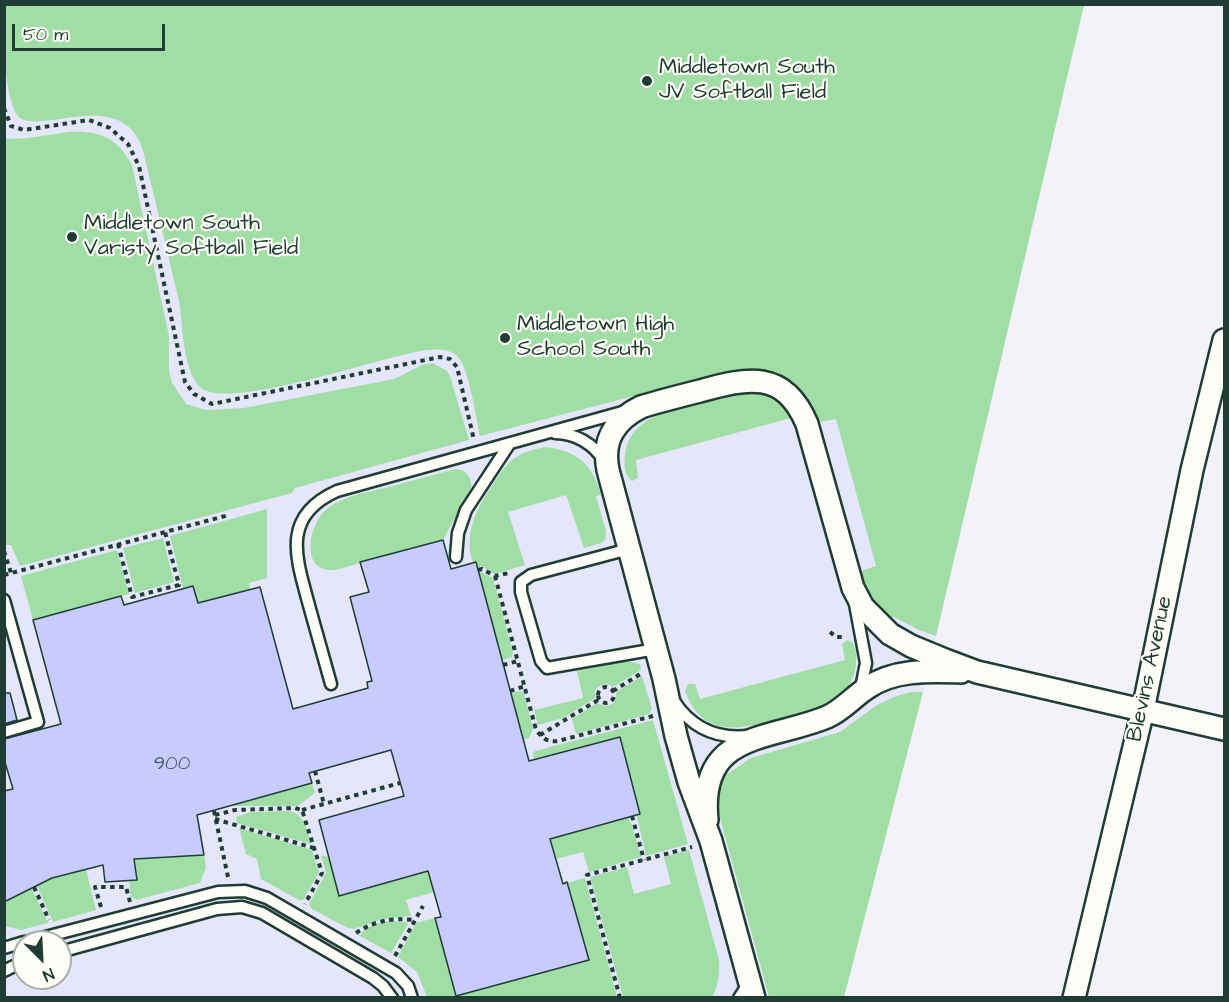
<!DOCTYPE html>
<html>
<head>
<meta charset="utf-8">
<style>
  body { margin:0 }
  #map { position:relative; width:1229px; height:1002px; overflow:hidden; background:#f2f2f8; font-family:"Architects Daughter",sans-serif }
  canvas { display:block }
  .frame { position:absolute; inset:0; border:6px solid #1f3d34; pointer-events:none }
  .north { position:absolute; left:12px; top:930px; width:60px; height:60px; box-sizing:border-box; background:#fdfcf7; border:2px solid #a4b0a9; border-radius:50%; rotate:156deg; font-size:16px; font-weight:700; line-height:24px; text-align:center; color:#1f3d34 }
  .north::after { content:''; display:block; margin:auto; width:21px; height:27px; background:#1f3d34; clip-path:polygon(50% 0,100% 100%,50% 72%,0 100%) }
  .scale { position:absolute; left:12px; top:24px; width:153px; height:27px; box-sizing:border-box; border:3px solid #1f3d34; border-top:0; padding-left:8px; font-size:18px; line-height:21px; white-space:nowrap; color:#1f3d34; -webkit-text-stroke:4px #fdfcf7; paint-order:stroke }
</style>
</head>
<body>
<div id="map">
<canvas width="1229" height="1002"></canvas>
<div class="frame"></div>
<div class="north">N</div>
<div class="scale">50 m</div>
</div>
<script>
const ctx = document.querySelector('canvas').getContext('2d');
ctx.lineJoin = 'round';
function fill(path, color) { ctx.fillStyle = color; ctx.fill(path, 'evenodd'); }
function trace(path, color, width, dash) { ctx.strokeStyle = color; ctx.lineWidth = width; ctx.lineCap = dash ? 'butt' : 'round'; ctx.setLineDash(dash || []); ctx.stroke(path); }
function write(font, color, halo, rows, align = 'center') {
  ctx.font = font + ' "Architects Daughter",sans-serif'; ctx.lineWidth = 4.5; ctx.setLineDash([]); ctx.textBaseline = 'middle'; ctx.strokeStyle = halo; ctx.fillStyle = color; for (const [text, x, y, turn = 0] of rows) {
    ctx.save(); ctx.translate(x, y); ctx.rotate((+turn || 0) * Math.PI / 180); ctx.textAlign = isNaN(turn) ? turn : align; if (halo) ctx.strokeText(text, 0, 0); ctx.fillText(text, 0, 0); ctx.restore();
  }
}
fill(new Path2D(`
  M 5,5 L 1084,5 L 923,692 L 844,997 L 5,998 ZM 24,942 L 60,942 L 60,978 L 24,978 Z`), '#e5e6fa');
fill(new Path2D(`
  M 4,5 L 1084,5 L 936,636 L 919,630 L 894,617 L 887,618 L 871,602 L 859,574 L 861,571 L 876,566 L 836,419 L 820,422 C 798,377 770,365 722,373 L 480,436 C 476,418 469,369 458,357 C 451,349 438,349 428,350 C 389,353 221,416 198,385 C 182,365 183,325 179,301 L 143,150 C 122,83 33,139 17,115 C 2,90 5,33 4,5 Z
  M 68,132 C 99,130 117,137 132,165 L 169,336 L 169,371 L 172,383 L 186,404 L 206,410 L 244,408 L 394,379 L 422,365 L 432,363 L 446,370 L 450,376 L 469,440 L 295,488 L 292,493 L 20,566 L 11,545 L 5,545 L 4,542 L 5,139 L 28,138 Z
  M 745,391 C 765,392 780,401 791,418 L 636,460 L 638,478 L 632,481 C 624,475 624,465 625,455 C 629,417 669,411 699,402 C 714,398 729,393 745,391 Z
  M 545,447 C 576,450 593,464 601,495 L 596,496 L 606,531 L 605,540 L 601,543 L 584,548 L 566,495 L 508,512 L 525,565 L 495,574 L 481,566 L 477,568 L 476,562 L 473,563 C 463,533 477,508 493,484 C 500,474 507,462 518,456 C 526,451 536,449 545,447 Z
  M 456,469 C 467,470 472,478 471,488 L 443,540 L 335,570 C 298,573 309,522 328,508 C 344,496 366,492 385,488 C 409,481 433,475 456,469 Z
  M 267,509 L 267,578 L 249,583 L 250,590 L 198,603 L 193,586 L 183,588 L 170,536 Z
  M 163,538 L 174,582 L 135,593 L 123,548 Z
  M 117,550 L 129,594 L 33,620 L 21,576 Z
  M 481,572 L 493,578 L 513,653 L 512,657 L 502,660 L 479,573 Z
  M 847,640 L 853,643 C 857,652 857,661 855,670 C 848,705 811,710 782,718 C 742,729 703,740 685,691 L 688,684 L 695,684 L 700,699 L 845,660 L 842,644 Z
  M 626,661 L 640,664 L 641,670 L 613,687 C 607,682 600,684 595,690 L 595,698 L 563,718 L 538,725 L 534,710 L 583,698 L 577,671 Z
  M 642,676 L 652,709 L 649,714 L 576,734 L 572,719 L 597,703 L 604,706 C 613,706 617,701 616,692 Z
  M 521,691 L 524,693 L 533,729 L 529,738 L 523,740 L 511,693 Z
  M 910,692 L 923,692 L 844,997 L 769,997 L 720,818 L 717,795 L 722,775 L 729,773 L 751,758 L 840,732 L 877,705 L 894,697 Z
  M 653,720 L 688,844 L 646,856 L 619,737 L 534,759 L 533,753 L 535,751 Z
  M 312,783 L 315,793 L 298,806 L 231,806 Z
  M 290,811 C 305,815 307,831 311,844 L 237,823 L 236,817 L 251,812 Z
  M 628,817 L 632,826 L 641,857 L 589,872 L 583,852 L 556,859 L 550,839 Z
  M 239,828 L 312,850 L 319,872 L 303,900 L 299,900 L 261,879 L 257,859 L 246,854 Z
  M 689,850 L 719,960 C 720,974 718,985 712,998 L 623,997 L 590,877 L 627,867 L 634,894 L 671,884 L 664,857 Z
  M 204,855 L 206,868 L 200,883 L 136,900 L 131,897 L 129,880 L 134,859 Z
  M 321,855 L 329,857 L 339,895 L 428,871 L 434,892 L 406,900 L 411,916 L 382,919 L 354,929 L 348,928 L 312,909 L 309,904 L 326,873 Z
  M 86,869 L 96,910 L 53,922 L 37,886 L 43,883 L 43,881 Z
  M 585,878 L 617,997 L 427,997 L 417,972 L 398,957 L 416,923 L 435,918 L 589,959 L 567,883 Z
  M 32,889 L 48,923 L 21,930 L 5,926 L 4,895 L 7,901 Z
  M 393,921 L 406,922 L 408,924 L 391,953 L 360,936 C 366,925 381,922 393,921 Z`), '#a1dea5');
const building = new Path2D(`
  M 443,540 L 451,569 L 476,562 L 529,761 L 620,737 L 640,814 L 550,839 L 563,884 L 567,882 L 589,960 L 456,996 L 435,918 L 441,917 L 428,871 L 339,896 L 319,820 L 404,796 L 391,750 L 309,773 L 312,783 L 197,815 L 204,855 L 134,859 L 137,880 L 105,882 L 103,865 L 52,878 L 4,902 L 4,791 L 13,789 L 4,759 L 4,739 L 61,724 L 33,620 L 121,596 L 124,605 L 193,586 L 198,603 L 260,587 L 293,709 L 368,688 L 367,682 L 372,681 L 350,597 L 369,592 L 360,562 Z
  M 4,693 L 10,693 L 17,720 L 4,724 Z`);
fill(building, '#c8cbfd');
trace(building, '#1f3d34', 1.5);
const service = new Path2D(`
  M 555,433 C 575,433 594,444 604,461
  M 629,549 L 531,575 L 521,582 L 521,592 L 541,661 L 547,668 L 656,649
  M 456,557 L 458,533 L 466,510 L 510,443
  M 4,600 L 38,722 L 4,732
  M 855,604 L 866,663 L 861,688
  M 331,684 C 324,659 317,634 310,609 C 297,560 279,517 337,491 L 626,411
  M 674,701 C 691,727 715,739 747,736
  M 26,942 L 218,892 L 245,891 L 267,898 L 396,973 L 408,986 L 412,998
  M 4,948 L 24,942
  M 60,952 L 217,909 L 242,907 L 262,913 L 373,978 L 383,986 L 392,998
  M 4,971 L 24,961
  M 739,998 L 750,981`);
const minor = new Path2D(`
  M 707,820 C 698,731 769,741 827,717 C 843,710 853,697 867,688 C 894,669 930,671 961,672
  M 754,998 L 711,841 L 689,782 L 676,736 L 664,679 L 608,470 C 602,440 615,420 641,407 C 660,401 680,396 700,391 C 747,378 784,369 807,424 L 853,588 L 863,607 L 890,634 L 911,646 L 945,660 L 977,672 L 1224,729
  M 1074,998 L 1143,710 L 1192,470 L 1224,340`);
trace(service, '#1f3d34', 15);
trace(minor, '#1f3d34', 26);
trace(new Path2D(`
  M 4,108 L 11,126 L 24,130 L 89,120 L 110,128 L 128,144 L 139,166 L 185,382 L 194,394 L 212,404 L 440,357 L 450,359 L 457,367 L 474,440
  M 118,544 L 132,597 L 179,585 L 165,532
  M 4,551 L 11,573
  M 478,570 L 482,569 L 495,576 L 509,573
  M 4,575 L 229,515
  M 495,576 L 535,726 C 539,736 546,743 558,741 L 653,716
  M 830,632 L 836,637 L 842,637
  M 503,665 L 518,661
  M598 695a8 8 0 1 1 16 0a8 8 0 1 1-16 0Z
  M 510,691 L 525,686
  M 613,691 L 642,673
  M 540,735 L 598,700
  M 315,771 L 324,804
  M 302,810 L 400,783
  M 214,811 L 228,877
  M 215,815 L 235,810 L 295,808 L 302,810 L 322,873 L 305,904
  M 632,816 L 644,860
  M 215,819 L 314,848
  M 34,887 L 49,920
  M 101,907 L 95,887 L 126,887 L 130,902
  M 356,933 C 376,920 391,918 415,920
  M 395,956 L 423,906
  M 620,998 L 587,875 L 692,847`), '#1f3d34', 4, [4.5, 4.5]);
trace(service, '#fdfcf7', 10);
trace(minor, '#fdfcf7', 21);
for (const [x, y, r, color] of [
  [647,81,6,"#1f3d34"],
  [72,237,6,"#1f3d34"],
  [505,338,6,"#1f3d34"]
]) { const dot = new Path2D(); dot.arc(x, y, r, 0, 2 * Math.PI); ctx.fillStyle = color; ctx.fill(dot); trace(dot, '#fdfcf7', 2); }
write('20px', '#496066', null, [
  ["900",172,765]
]);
write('22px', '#1f3d34', '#fdfcf7', [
  ["Middletown South",659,68],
  ["JV Softball Field",659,93],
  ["Middletown South",84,224],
  ["Varisty Softball Field",84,249],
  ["Middletown High",517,325],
  ["School South",517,350]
], 'left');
write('22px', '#1f3d34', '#fdfcf7', [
  ["Blevins Avenue",1151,669,-78]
]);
</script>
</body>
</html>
